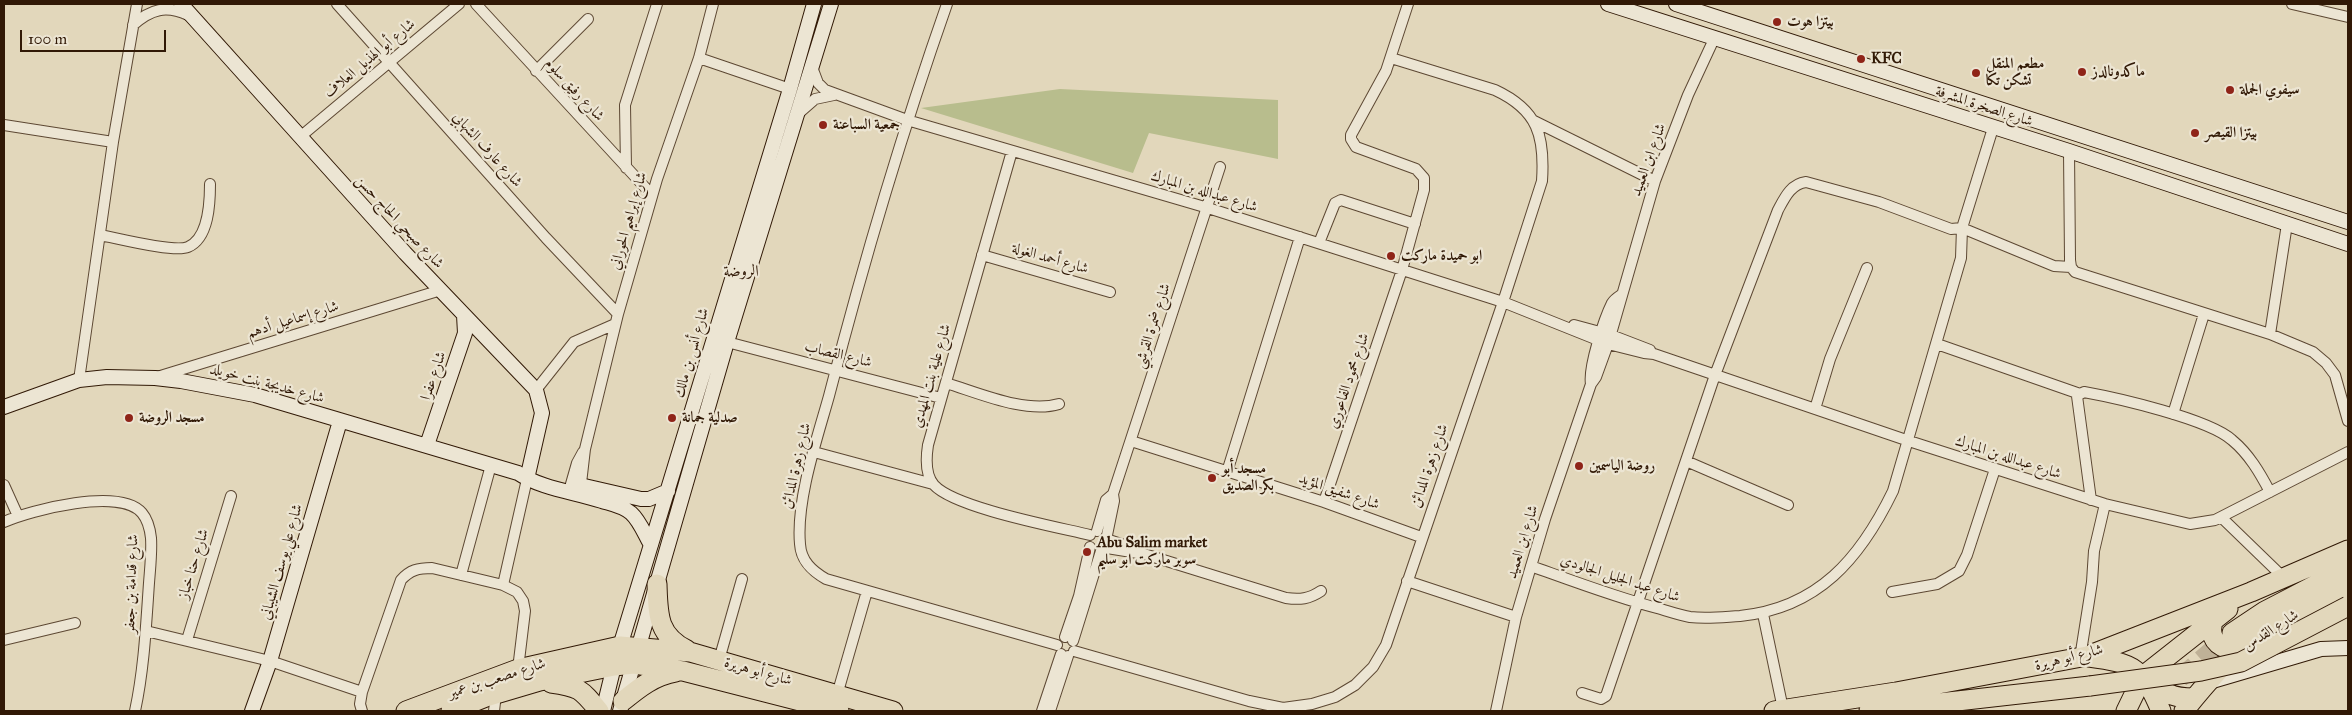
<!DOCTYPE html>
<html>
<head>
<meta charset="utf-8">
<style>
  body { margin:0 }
  #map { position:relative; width:2352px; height:715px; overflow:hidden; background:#e2d7bb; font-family:"IM FELL Great Primer",serif }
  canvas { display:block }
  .frame { position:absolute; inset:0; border:5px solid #311906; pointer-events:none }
  .scale { position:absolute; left:20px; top:30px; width:146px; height:22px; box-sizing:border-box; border:2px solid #311906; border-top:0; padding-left:6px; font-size:15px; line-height:18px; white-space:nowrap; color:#311906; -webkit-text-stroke:4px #ece5d3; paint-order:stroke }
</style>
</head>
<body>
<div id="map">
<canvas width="2352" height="715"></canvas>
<div class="frame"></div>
<div class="scale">100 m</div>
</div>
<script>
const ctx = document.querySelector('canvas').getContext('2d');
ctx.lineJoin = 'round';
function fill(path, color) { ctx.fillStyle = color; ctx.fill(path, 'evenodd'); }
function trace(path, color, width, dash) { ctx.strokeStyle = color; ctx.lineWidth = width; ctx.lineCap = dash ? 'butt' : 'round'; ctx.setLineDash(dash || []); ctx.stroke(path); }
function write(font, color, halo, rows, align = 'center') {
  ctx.font = font + ' "IM FELL Great Primer",Amiri,serif'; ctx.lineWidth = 4.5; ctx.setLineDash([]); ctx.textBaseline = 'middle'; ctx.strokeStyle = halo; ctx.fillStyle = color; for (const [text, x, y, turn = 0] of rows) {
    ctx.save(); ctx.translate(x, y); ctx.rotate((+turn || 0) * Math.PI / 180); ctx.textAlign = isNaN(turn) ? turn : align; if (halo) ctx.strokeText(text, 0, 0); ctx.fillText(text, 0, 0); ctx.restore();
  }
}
fill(new Path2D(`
  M 1060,89 L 1278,100 L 1278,159 L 1149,133 L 1133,173 L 921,108 Z`), '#b8bd8d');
trace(new Path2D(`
  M 2180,678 L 2231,634`), '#bfb197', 19, [19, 9]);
const street = new Path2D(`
  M 337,4 L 546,238 L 618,314
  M 476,4 L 652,195
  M 947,4 C 902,132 863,264 829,396 C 817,439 796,500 800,544 C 801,561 812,571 826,579 L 1057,645
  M 2292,4 L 2348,17
  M 133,25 C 151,9 166,5 188,15
  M 699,58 L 790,89
  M 812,67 L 818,83 L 825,90 L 907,120 L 1208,208 L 1503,302 L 1608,344 L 1644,353 L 1654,354 L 1909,441 L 2105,504 L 2190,524 L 2215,520 L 2348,452
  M 536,71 L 588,19
  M 799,113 L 815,99 L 834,95
  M 1534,121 L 1655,181
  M 4,125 L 113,142
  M 300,137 L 459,4
  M 1012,151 L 928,445 C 926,458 925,475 934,485 C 955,508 1057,527 1090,535
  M 2069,151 L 2070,260 L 2071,267 L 2075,272 L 2270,334 L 2313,352 L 2326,363 L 2335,375 L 2348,421
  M 626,168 L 625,105 L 657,4
  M 100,235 C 117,238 174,253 188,247 C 209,238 210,203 210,184
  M 1319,243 L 1335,203 L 1341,200 L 1415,224
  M 982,255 L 1110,292
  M 1574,325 L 1611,335 L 1650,350
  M 2270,334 L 2287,224
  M 727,342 L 941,398
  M 1937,344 L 2080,394
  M 157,377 L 441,290
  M 79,380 L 113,142 L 137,4
  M 946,383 C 979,393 1026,414 1059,404
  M 1591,384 C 1588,368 1604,319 1612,303 C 1614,300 1618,297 1621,295
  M 536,390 L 574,342 L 615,324
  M 1815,409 L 1830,359 L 1867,268
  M 2173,414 L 2204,314
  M 1131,441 L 1324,502 L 1421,537
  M 814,452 L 933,484
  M 1686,461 L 1788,505
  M 1227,472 L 1300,237
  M 4,485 L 18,516
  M 569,491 L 577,463 L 583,452
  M 580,492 L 585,449 L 618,314 L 657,179 L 699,58 L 713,4
  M 2091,500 L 2077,396 L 2084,392 C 2117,398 2209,419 2232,440 C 2249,454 2260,473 2270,492
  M 1324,502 L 1402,270 L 1424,190 L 1424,178 L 1416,169 L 1356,147 L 1351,139 L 1351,135 L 1386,71 L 1408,4
  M 2221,517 L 2284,578
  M 4,522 C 31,510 120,487 142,513 C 148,520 150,529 151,538 C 152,552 150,569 149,583 C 146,626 144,669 135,711
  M 1097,531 L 1106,500 L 1113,494
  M 1107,535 L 1114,501 L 1113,494 L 1220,167
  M 1109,540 L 1130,547
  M 1107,548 L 1144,554 L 1286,598 C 1300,600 1309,599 1321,591
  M 1531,566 C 1573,581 1615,597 1657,608 C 1668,611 1679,615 1690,617 C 1707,619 1723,617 1740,616 C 1818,608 1860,559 1893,491 L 1961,258 L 1962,228 L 1993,128
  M 461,575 L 491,465
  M 1407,581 L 1516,617
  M 503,585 L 527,479
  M 1892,592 L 1937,584 L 1959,571 L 1967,555 L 1995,469
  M 1763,614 L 1783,709
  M 146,631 L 270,661 L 362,692
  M 1065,637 L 1079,596 L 1090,547
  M 4,640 L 75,623
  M 187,640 L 231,496
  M 1073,641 L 1101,551
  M 1074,651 L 1249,701 L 1283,708 L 1312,704 L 1335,697 L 1355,685 L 1373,667 L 1386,645 L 1503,302 L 1542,181 C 1545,136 1538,110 1495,90 L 1391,58
  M 2080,658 L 2092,582 L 2094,551 L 2105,504
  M 719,660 L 742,579
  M 1582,693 L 1601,699 L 1606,696 L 1715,375 L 1778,210 C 1785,197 1791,184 1806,182 L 1879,202 L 1951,229 L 1962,228 L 2054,266 L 2071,267
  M 837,695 L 867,591
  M 362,711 L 360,704 L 362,692 L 401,580 C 410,570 418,568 432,568 L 503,585 L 517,592 L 523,601 L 525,611 L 518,669
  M 494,711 L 496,694
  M 1042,711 L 1061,654
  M 1050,711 L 1068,656
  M 1496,711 L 1516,617 L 1545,519 L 1591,384 L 1596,377 L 1608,344 L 1655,181 L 1688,95 L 1714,39`);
const secondary = new Path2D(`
  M 181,4 L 405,253 L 536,390 L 542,413 L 527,479
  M 1608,4 L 2069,151 L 2348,244
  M 1676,4 L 2348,222
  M 4,407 L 79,380 L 107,377 L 155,378 L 181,381 L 255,395 L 518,473 C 542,489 575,492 602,501 C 612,504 623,506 631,513 C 640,521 645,535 651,545
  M 427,445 L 465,333 L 464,315
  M 580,485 L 641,499 L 649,499 L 668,491
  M 2209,682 L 2321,649 L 2348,648
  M 252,711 L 270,661 L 340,421
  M 603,711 L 614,666 L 790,89 L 814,4
  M 620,711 L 727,342 L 831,4`);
const highway = new Path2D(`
  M 657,584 C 658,614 657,635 687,650
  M 2215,617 C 2208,631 2212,644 2228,649 L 2248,643
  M 2232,633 L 2265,611 L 2348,568
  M 2089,657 C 2134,663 2143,668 2161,711
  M 2158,672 C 2157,695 2175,698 2194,698
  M 551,683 C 580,687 581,689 599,711
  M 623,701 C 640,687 654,676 676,672
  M 406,711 L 518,669 L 620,646 L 690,652 L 893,711
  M 451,711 L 486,697 L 540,681 L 614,666 L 634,664 L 683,671 L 839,711
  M 1774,711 L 1896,692 L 2087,656 L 2251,592 L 2348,550
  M 1869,711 L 2090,686
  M 2126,711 L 2143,676 L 2228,609
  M 2184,711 C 2203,687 2223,663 2247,644 C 2277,620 2315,604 2348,587`);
trace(street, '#5d4833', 12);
trace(secondary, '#311906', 16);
trace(highway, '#311906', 21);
trace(street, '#ece5d3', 10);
trace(secondary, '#ece5d3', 14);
trace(highway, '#e2d7bb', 19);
const highwayBridge = new Path2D(`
  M 2090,686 L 2201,671 L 2241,662 L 2348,606`);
trace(highwayBridge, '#311906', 21, []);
trace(highwayBridge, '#e2d7bb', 19);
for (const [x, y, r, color] of [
  [1777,22,5,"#8f2418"],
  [1861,59,5,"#8f2418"],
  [2082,72,5,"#8f2418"],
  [1976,73,5,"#8f2418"],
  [2230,90,5,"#8f2418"],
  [823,125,5,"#8f2418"],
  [2195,133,5,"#8f2418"],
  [1391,256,5,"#8f2418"],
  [129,418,5,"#8f2418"],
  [672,418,5,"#8f2418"],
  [1579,466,5,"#8f2418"],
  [1212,478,5,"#8f2418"],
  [1087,552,5,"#8f2418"]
]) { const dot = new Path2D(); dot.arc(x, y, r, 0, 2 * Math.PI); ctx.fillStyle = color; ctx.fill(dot); trace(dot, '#ece5d3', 2); }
write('bold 15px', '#311906', '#ece5d3', [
  ["بيتزا هوت",1787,22],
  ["KFC",1871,59],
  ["مطعم المنقل",1986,64],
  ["تشكن تكا",1986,81],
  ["ماكدونالدز",2092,72],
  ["سيفوي الجملة",2240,90],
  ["جمعية السباعنة",833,125],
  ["بيتزا القيصر",2205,133],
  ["ابو حميدة ماركت",1401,256],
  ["مسجد الروضة",139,418],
  ["صدلية جمانة",682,418],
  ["روضة الياسمين",1589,466],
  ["مسجد أبو",1222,469],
  ["بكر الصديق",1222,486],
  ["Abu Salim market",1097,543],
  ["سوبر ماركت ابو سليم",1097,560]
], 'left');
write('15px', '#311906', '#ece5d3', [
  ["شارع أبو الهذيل العلاف",370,59,-40],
  ["شارع رفيق سلوم",574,90,47],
  ["شارع الصخرة المشرفة",1984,107,18],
  ["شارع عارف الشهابي",487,150,48],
  ["شارع ابن العميد",1649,160,-70],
  ["شارع عبدالله بن المبارك",1204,192,17],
  ["شارع إبراهيم الحوراني",629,221,-74],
  ["شارع صبحي الحاج حسن",399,222,47],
  ["شارع أحمد الغولة",1050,259,16],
  ["شارع إسماعيل أدهم",293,320,-17],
  ["شارع ضمرة القرشي",1153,326,-72],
  ["شارع أنس بن مالك",692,353,-74],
  ["شارع القصاب",838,355,14],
  ["شارع عفرا",434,376,-71],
  ["شارع علية بنت المهدي",932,376,-74],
  ["شارع محمود الفاعوري",1349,381,-71],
  ["شارع خديجة بنت خويلد",267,384,15],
  ["شارع عبدالله بن المبارك",2008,458,18],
  ["شارع زهرة المدائن",797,466,-77],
  ["شارع زهرة المدائن",1430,466,-71],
  ["شارع شفيق المؤيد",1339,492,19],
  ["شارع ابن العميد",1523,542,-73],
  ["شارع علي يوسف الشيباني",282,562,-74],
  ["شارع حنا خباز",194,564,-73],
  ["شارع عبد الجليل الجالودي",1620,579,18],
  ["شارع قدامة بن جعفر",132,584,-88],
  ["شارع القدس",2271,631,-33],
  ["شارع أبو هريرة",2069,658,-14],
  ["شارع أبو هريرة",758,672,16],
  ["شارع مصعب بن عمير",497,679,-18]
]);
write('16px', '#311906', '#ece5d3', [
  ["الروضة",741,272]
]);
</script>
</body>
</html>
